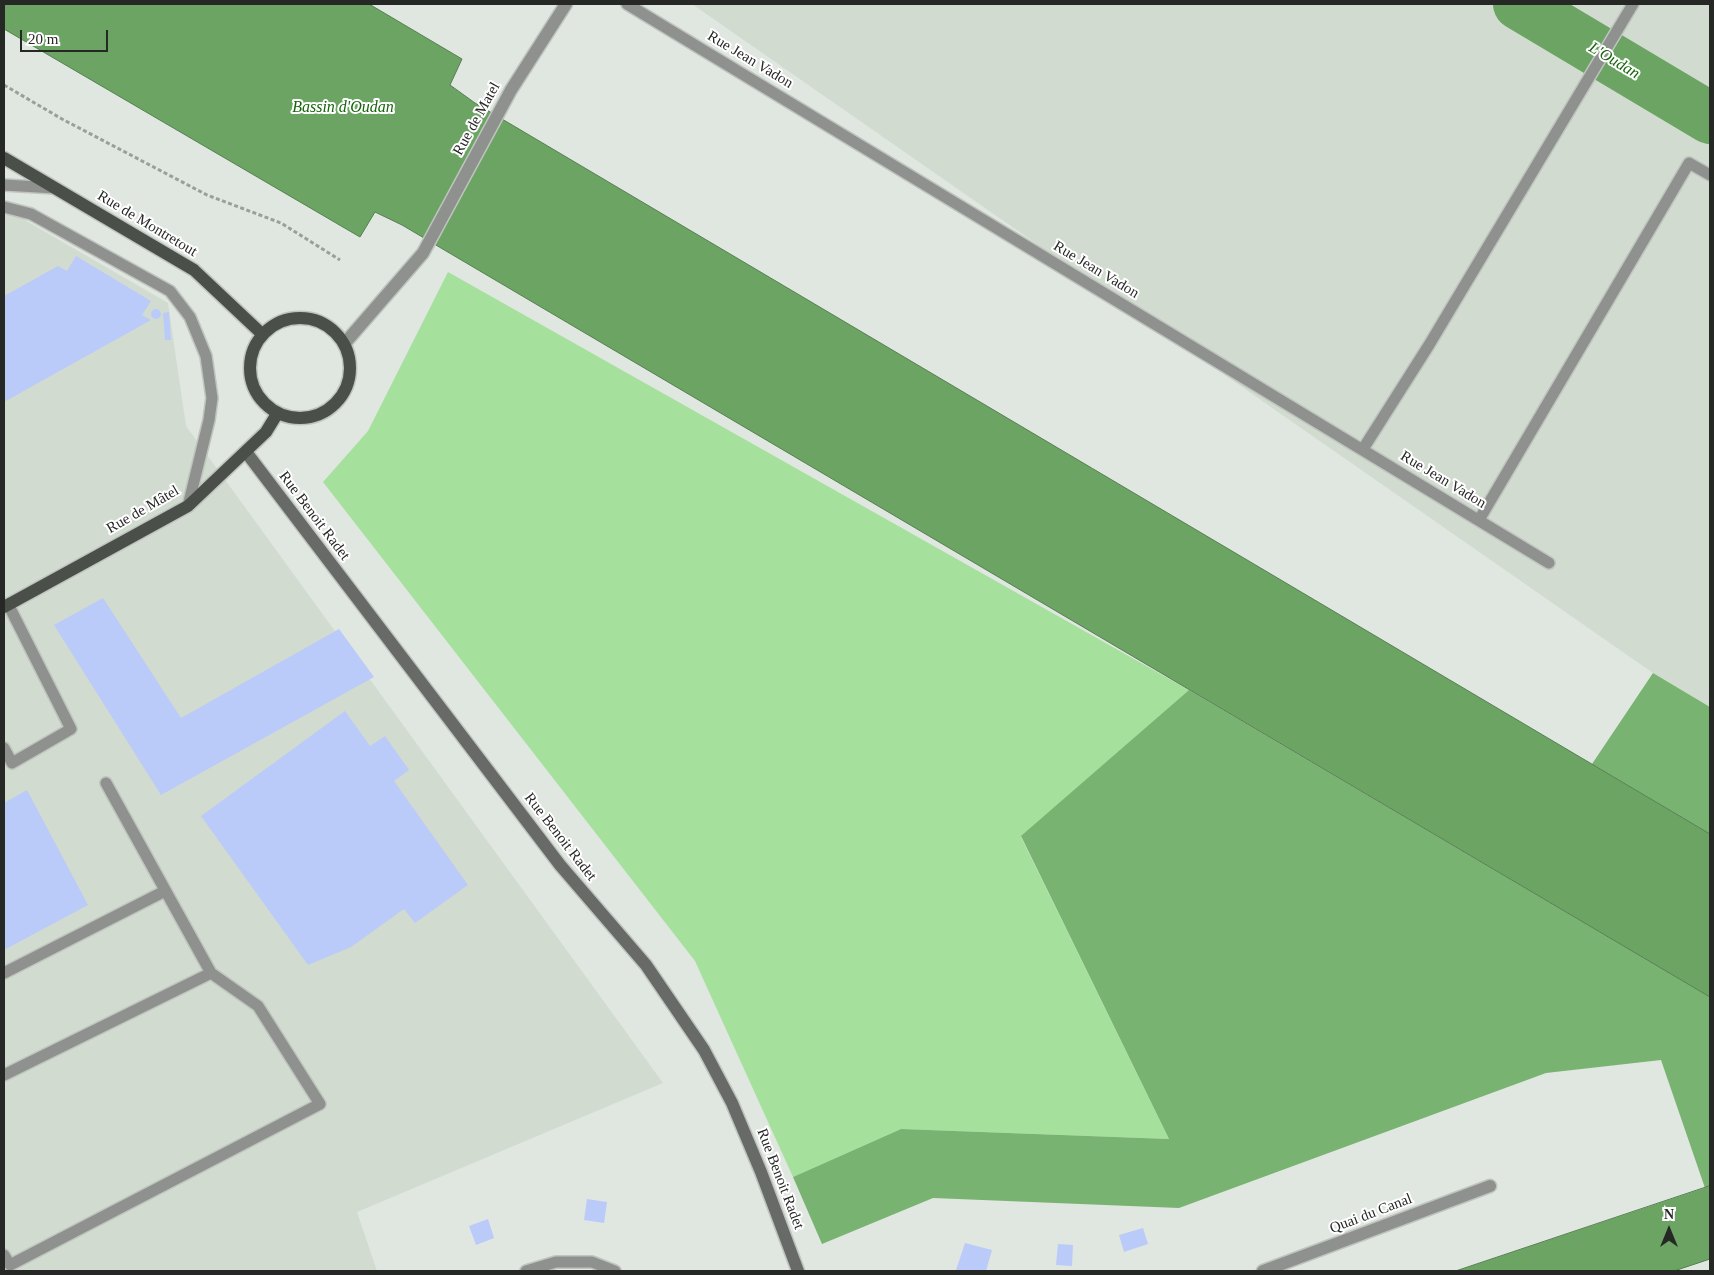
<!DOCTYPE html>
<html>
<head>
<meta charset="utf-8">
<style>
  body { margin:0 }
  #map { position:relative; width:1714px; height:1275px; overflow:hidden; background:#e0e6e0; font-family:"Times New Roman",serif }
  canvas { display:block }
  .frame { position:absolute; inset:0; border:5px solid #262826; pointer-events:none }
  .north { position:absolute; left:1644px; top:1205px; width:50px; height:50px; -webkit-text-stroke:4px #fff; paint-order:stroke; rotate:0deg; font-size:14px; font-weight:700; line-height:20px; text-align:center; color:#262826 }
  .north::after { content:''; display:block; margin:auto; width:18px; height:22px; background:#262826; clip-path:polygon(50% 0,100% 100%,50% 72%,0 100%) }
  .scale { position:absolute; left:20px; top:30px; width:88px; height:22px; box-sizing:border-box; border:2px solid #262826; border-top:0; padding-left:6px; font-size:15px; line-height:18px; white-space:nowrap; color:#262826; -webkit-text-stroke:4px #fff; paint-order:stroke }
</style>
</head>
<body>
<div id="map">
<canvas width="1714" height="1275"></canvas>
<div class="frame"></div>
<div class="north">N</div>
<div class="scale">20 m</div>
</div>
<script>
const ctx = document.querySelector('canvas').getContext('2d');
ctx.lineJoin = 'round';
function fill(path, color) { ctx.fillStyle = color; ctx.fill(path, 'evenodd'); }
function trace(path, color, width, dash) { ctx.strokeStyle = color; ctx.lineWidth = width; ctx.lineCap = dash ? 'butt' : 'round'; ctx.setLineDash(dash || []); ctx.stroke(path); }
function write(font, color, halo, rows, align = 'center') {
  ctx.font = font + ' "Times New Roman",serif'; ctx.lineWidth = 4; ctx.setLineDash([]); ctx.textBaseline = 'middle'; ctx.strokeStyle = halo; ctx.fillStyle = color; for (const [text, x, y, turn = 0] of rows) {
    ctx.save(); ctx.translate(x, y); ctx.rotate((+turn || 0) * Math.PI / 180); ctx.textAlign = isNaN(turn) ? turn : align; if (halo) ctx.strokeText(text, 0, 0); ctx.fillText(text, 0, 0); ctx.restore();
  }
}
fill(new Path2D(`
  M 692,4 L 1710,4 L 1710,707 L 1653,673 Z
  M 4,208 L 168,303 L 186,426 L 663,1083 L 357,1212 L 377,1271 L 4,1271 Z`), '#d2dbd0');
fill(new Path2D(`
  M 448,272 L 1189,690 L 1021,837 L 1169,1139 L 901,1129 L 793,1177 L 695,961 L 323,482 L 368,431 Z`), '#a5e19d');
fill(new Path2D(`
  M 1653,673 L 1710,707 L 1710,834 L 1592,764 Z
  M 1189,690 L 1710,997 L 1710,1186 L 1705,1188 L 1661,1060 L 1546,1073 L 1179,1208 L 933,1198 L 822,1244 L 793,1177 L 901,1129 L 1169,1139 L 1021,836 Z`), '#79b371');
const water = new Path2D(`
  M 4,4 L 369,4 L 462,59 L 450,85 L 475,103 L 1710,834 L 1710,997 L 402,225 L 375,212 L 360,237 L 4,29 Z
  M 1710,1186 L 1710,1259 L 1674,1271 L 1456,1271 Z`);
fill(water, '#6ba463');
trace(water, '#567f51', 1);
trace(new Path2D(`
  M 1519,4 L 1710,118`), '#6ba463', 52);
fill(new Path2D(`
  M 76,256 L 151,301 L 142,315 L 151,320 L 4,402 L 4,296 L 58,266 L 67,271 Z
  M151 314a5 5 0 1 1 10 0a5 5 0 1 1-10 0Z
  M 169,312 L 171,340 L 165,340 L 163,313 Z
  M 103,598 L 181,718 L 339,629 L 374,677 L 161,795 L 54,625 Z
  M 345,711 L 370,746 L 385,736 L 409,770 L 394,781 L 468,885 L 415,923 L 404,909 L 351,947 L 308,965 L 201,816 Z
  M 27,790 L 88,905 L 4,950 L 4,803 Z
  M 587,1199 L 607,1202 L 604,1223 L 584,1220 Z
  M 488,1219 L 494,1238 L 476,1245 L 469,1226 Z
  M 1143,1228 L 1148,1244 L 1124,1252 L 1119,1235 Z
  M 965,1243 L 992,1250 L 986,1271 L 956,1270 Z
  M 1058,1244 L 1073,1245 L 1072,1266 L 1056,1265 Z`), '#bacbf9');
const lane = new Path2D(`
  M 627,4 L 1549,563
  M 4,185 L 55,188
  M 4,207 L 31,214 L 170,291 L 190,317 L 206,356 L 212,398 L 209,420 L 188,506
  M 1363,449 L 1429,345 L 1633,4
  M 1479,520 L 1689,163 L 1710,175
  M 4,748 L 12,763 L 71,729 L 8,604
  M 4,973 L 165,891
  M 4,1075 L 211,973
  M 4,1255 L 10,1265 L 320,1104 L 258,1006 L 211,973 L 106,783
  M 526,1271 L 556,1262 L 592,1262 L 615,1271`);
const street = new Path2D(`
  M 345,343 L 423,253 L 511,90 L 566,4
  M 1263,1271 L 1490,1186`);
const secondary = new Path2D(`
  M 246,452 L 560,865 L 646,965 L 704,1050 L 732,1103 L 761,1172 L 798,1271`);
const primary = new Path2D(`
  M 4,158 L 194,270 L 262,334
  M250 368a50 50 0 1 1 100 0a50 50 0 1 1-100 0Z
  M 4,607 L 188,506 L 266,432 L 277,414`);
trace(lane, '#bfc4bf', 14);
trace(street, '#bfc4bf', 15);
trace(secondary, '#bfc4bf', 15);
trace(primary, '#bfc4bf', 15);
trace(new Path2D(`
  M 4,85 L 62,119 L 207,195 L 281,223 L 340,260`), '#9a9f9a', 3, [4, 2.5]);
trace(lane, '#8f918f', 11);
trace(street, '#8f918f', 12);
trace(secondary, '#676a67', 12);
trace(primary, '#4b4f4a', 12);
write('15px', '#262826', '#fff', [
  ["Rue Jean Vadon",750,60,31],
  ["Rue de Matel",477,119,-61],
  ["Rue de Montretout",147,224,31],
  ["Rue Jean Vadon",1096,270,31],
  ["Rue Jean Vadon",1443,480,31],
  ["Rue de Mâtel",143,510,-30],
  ["Rue Benoit Radet",314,516,53],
  ["Rue Benoit Radet",560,837,52],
  ["Rue Benoit Radet",780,1179,69],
  ["Quai du Canal",1371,1214,-21]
]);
write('italic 16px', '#156509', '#fff', [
  ["L'Oudan",1614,61,31],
  ["Bassin d'Oudan",343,108]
]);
</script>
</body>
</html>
